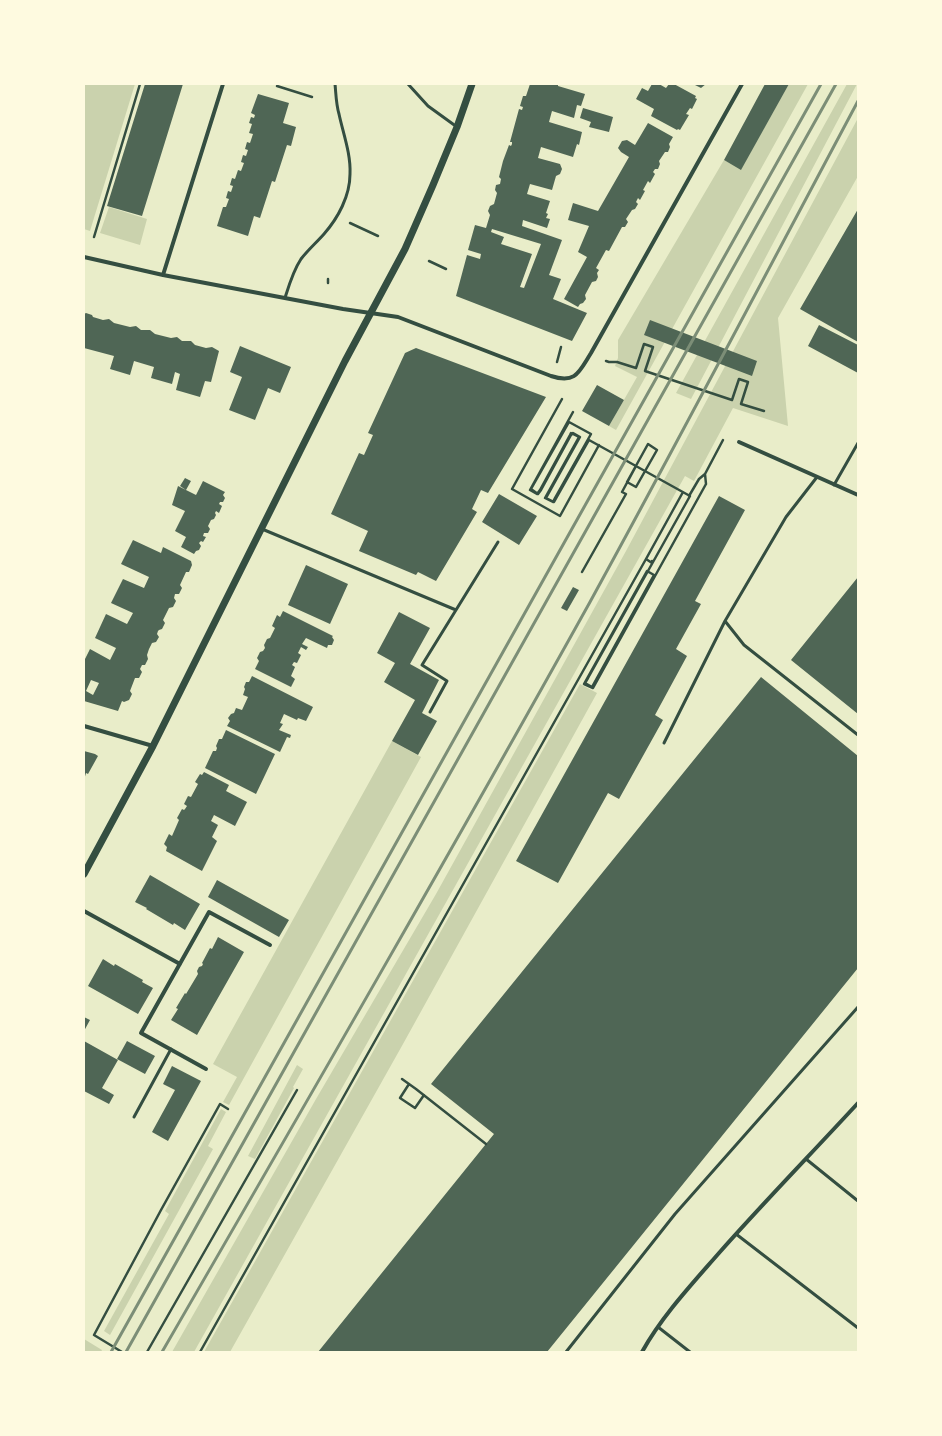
<!DOCTYPE html>
<html>
<head>
<meta charset="utf-8">
<style>
  body { margin:0 }
  #map { position:relative; width:942px; height:1436px; overflow:hidden; background:#e9edc9; font-family:"Public Sans",sans-serif }
  canvas { display:block }
  .frame { position:absolute; inset:0; border:85px solid #fefae0; pointer-events:none }
</style>
</head>
<body>
<div id="map">
<canvas width="942" height="1436"></canvas>
<div class="frame"></div>
</div>
<script>
const ctx = document.querySelector('canvas').getContext('2d');
ctx.lineJoin = 'round';
function fill(path, color) { ctx.fillStyle = color; ctx.fill(path, 'evenodd'); }
function trace(path, color, width, dash) { ctx.strokeStyle = color; ctx.lineWidth = width; ctx.lineCap = dash ? 'butt' : 'round'; ctx.setLineDash(dash || []); ctx.stroke(path); }
fill(new Path2D(`
  M 84,84 L 135,84 L 90,231 L 84,229 Z
  M 789,84 L 808,84 L 616,430 L 609,426 L 637,377 L 615,366 L 618,358 L 618,340 L 724,160 L 741,169 Z
  M 847,84 L 857,84 L 691,399 L 676,393 Z
  M 858,118 L 858,176 L 778,318 L 788,426 L 733,408 L 694,481 L 685,476 L 194,1352 L 172,1352 L 316,1099 L 436,894 L 626,551 Z
  M 109,207 L 147,219 L 140,245 L 100,233 Z
  M 580,684 L 597,693 L 403,1044 L 230,1352 L 204,1352 Z
  M 392,741 L 421,757 L 229,1105 L 223,1102 L 237,1077 L 213,1064 Z
  M 297,1065 L 303,1069 L 293,1087 L 294,1088 L 255,1159 L 248,1156 Z
  M 221,1109 L 226,1112 L 208,1146 L 213,1149 L 110,1335 L 104,1331 L 169,1214 L 165,1211 Z
  M 84,1339 L 102,1350 L 101,1352 L 84,1352 Z`), '#cad2ad');
fill(new Path2D(`
  M 145,84 L 183,84 L 142,216 L 107,206 Z
  M 530,84 L 558,84 L 558,86 L 585,94 L 581,106 L 577,105 L 574,118 L 552,111 L 549,122 L 582,132 L 579,145 L 577,144 L 573,157 L 541,147 L 538,158 L 560,164 L 562,169 L 560,174 L 556,176 L 552,190 L 530,184 L 527,194 L 550,201 L 546,213 L 548,214 L 546,218 L 550,219 L 547,228 L 523,220 L 522,226 L 562,240 L 549,275 L 561,279 L 553,299 L 587,313 L 572,341 L 456,296 L 467,255 L 480,259 L 481,254 L 468,250 L 475,225 L 486,228 L 490,215 L 488,211 L 490,206 L 494,204 L 497,193 L 495,190 L 496,185 L 500,184 L 501,179 L 499,177 L 503,161 L 509,145 L 511,146 L 512,144 L 512,142 L 510,142 L 519,109 L 522,110 L 523,107 L 520,106 L 523,96 L 526,96 ZM 492,229 L 541,244 L 524,288 L 520,287 L 532,254 L 501,244 L 504,237 L 491,232 Z
  M 652,84 L 659,84 L 666,88 L 669,84 L 674,84 L 696,96 L 695,98 L 697,99 L 692,109 L 690,108 L 686,114 L 689,115 L 680,130 L 678,129 L 677,130 L 651,116 L 654,109 L 636,99 L 642,88 L 648,91 Z
  M 693,84 L 706,84 L 701,88 Z
  M 765,84 L 789,84 L 741,170 L 724,160 Z
  M 258,94 L 289,103 L 283,123 L 296,127 L 291,146 L 287,145 L 275,182 L 272,181 L 260,218 L 254,216 L 248,236 L 217,226 L 223,207 L 226,207 L 229,199 L 226,198 L 228,191 L 231,192 L 233,186 L 230,185 L 232,178 L 235,179 L 238,170 L 241,171 L 244,163 L 241,162 L 243,155 L 246,156 L 248,150 L 245,149 L 247,142 L 250,143 L 253,134 L 249,133 L 252,124 L 249,123 L 251,117 L 254,118 L 255,115 L 251,113 Z
  M 583,108 L 613,117 L 609,132 L 589,127 L 591,122 L 580,118 Z
  M 648,123 L 673,137 L 669,144 L 670,147 L 668,152 L 665,152 L 659,161 L 660,164 L 658,169 L 655,169 L 653,172 L 655,174 L 650,183 L 648,181 L 643,190 L 645,191 L 640,200 L 638,198 L 636,202 L 638,204 L 635,209 L 632,210 L 626,219 L 628,222 L 625,227 L 622,227 L 609,251 L 606,250 L 596,268 L 599,270 L 597,273 L 598,277 L 596,281 L 592,282 L 585,295 L 586,299 L 583,303 L 580,304 L 578,307 L 564,299 L 587,257 L 578,252 L 589,226 L 568,220 L 573,203 L 598,211 L 629,157 L 621,152 L 618,148 L 622,141 L 627,140 L 635,145 Z
  M 858,209 L 858,342 L 800,309 Z
  M 86,313 L 92,315 L 93,317 L 103,320 L 109,319 L 114,323 L 130,327 L 136,326 L 141,330 L 150,330 L 155,334 L 171,338 L 177,337 L 182,341 L 191,341 L 195,345 L 206,348 L 212,347 L 219,351 L 211,382 L 205,381 L 200,397 L 176,390 L 180,374 L 175,372 L 172,384 L 151,378 L 154,367 L 134,361 L 130,375 L 110,369 L 114,356 L 84,348 L 84,314 Z
  M 650,320 L 757,361 L 752,376 L 644,335 Z
  M 819,325 L 858,345 L 858,373 L 808,346 Z
  M 240,346 L 291,367 L 280,393 L 268,388 L 255,420 L 229,410 L 242,377 L 230,372 Z
  M 416,348 L 546,397 L 488,493 L 481,490 L 472,509 L 477,512 L 436,581 L 418,572 L 416,575 L 359,551 L 368,531 L 331,514 L 359,453 L 364,455 L 373,435 L 368,433 L 405,353 Z
  M 597,385 L 624,400 L 609,426 L 582,411 Z
  M 185,478 L 191,481 L 186,490 L 180,486 Z
  M 203,481 L 225,492 L 223,495 L 225,498 L 223,502 L 220,502 L 219,504 L 222,506 L 219,513 L 216,511 L 215,513 L 216,515 L 214,519 L 211,520 L 208,526 L 210,529 L 208,533 L 204,533 L 203,536 L 206,537 L 203,542 L 201,541 L 199,543 L 201,546 L 199,550 L 196,551 L 194,554 L 181,547 L 186,537 L 175,531 L 185,511 L 172,505 L 178,486 L 196,495 Z
  M 499,494 L 537,516 L 519,545 L 482,522 Z
  M 719,496 L 745,510 L 695,601 L 701,604 L 676,649 L 687,656 L 655,715 L 663,720 L 619,799 L 608,793 L 558,883 L 516,861 Z
  M 133,540 L 161,553 L 163,547 L 191,561 L 192,565 L 189,572 L 186,572 L 180,585 L 182,588 L 179,594 L 175,594 L 174,598 L 176,601 L 173,607 L 169,608 L 163,620 L 165,623 L 162,629 L 159,630 L 158,631 L 157,634 L 159,637 L 156,642 L 152,643 L 149,649 L 147,655 L 148,659 L 145,665 L 142,665 L 140,669 L 142,672 L 139,678 L 135,678 L 130,691 L 132,694 L 129,700 L 124,702 L 122,701 L 118,711 L 84,701 L 84,661 L 90,649 L 110,660 L 116,648 L 95,638 L 106,614 L 127,624 L 133,613 L 111,603 L 123,579 L 144,588 L 149,577 L 121,564 ZM 91,680 L 99,683 L 93,695 L 86,691 Z
  M 306,565 L 348,584 L 330,624 L 288,605 Z
  M 858,577 L 858,714 L 791,660 Z
  M 573,587 L 579,590 L 567,611 L 561,608 Z
  M 283,611 L 333,636 L 332,637 L 334,640 L 332,645 L 328,645 L 327,648 L 306,638 L 302,644 L 308,647 L 306,650 L 301,647 L 298,653 L 301,655 L 297,663 L 294,662 L 292,665 L 295,667 L 291,676 L 295,679 L 291,687 L 255,669 L 259,661 L 257,658 L 260,652 L 263,651 L 265,648 L 264,645 L 267,639 L 270,638 L 275,628 L 272,626 L 277,615 L 280,617 Z
  M 399,612 L 430,628 L 410,664 L 439,680 L 422,713 L 437,721 L 418,755 L 392,741 L 415,700 L 384,682 L 395,663 L 377,653 Z
  M 252,676 L 313,707 L 306,721 L 298,718 L 297,720 L 284,714 L 280,723 L 283,724 L 279,730 L 291,735 L 290,738 L 287,737 L 280,752 L 227,726 L 230,721 L 228,718 L 231,714 L 234,713 L 236,708 L 242,710 L 248,697 L 243,695 L 245,689 L 244,687 L 246,682 L 249,682 Z
  M 761,677 L 858,756 L 858,968 L 547,1352 L 318,1352 L 494,1134 L 431,1084 Z
  M 226,730 L 275,754 L 256,794 L 205,768 L 213,751 L 216,751 L 217,748 L 216,746 L 219,739 L 222,739 Z
  M 84,751 L 95,754 L 98,756 L 88,774 L 86,773 L 84,780 Z
  M 204,772 L 229,785 L 226,791 L 247,802 L 235,826 L 214,815 L 211,821 L 218,825 L 212,837 L 217,841 L 202,871 L 166,851 L 167,847 L 164,844 L 169,834 L 172,836 L 179,820 L 177,818 L 182,809 L 184,810 L 185,809 L 187,806 L 184,804 L 188,796 L 191,797 L 198,784 L 195,782 L 200,774 L 202,775 Z
  M 150,875 L 200,904 L 185,930 L 174,923 L 173,925 L 146,909 L 147,908 L 135,902 Z
  M 217,880 L 289,920 L 279,937 L 208,897 Z
  M 218,937 L 244,952 L 197,1035 L 171,1020 L 178,1009 L 176,1008 L 185,993 L 186,994 L 198,974 L 197,971 L 199,967 L 202,966 L 203,964 L 202,963 L 210,948 L 212,949 Z
  M 103,959 L 114,966 L 115,964 L 143,980 L 142,982 L 153,988 L 138,1014 L 88,986 Z
  M 84,1017 L 90,1020 L 84,1031 Z
  M 84,1041 L 118,1060 L 102,1088 L 114,1095 L 109,1104 L 84,1091 Z
  M 127,1041 L 155,1056 L 145,1074 L 117,1059 Z
  M 172,1066 L 201,1081 L 168,1141 L 152,1132 L 175,1090 L 163,1084 Z`), '#4f6655');
trace(new Path2D(`
  M 277,86 L 312,97
  M 350,223 L 378,236
  M 94,237 L 140,84
  M 429,261 L 446,269
  M 328,283 L 328,279
  M 606,361 L 609,362 L 617,362 L 636,368 L 644,344 L 653,347 L 645,371 L 732,400 L 739,379 L 748,382 L 741,404 L 764,411
  M 557,362 L 561,347
  M 562,399 L 512,489 L 560,516 L 599,445
  M 573,412 L 530,490 L 537,494 L 540,490 L 570,435 L 571,433 L 579,437 L 545,498 L 553,502 L 555,498 L 591,434 L 569,422 L 531,489 L 538,494 L 541,490 L 571,435 L 573,433 L 580,437 L 546,498 L 554,502 L 589,440 L 690,496 L 588,678 L 585,683 L 592,687 L 654,575 L 647,571 L 584,684 L 593,688 L 706,484 L 705,474 L 723,440
  M 648,444 L 657,450 L 636,487 L 627,482 Z
  M 689,496 L 699,479 L 705,474
  M 652,561 L 652,563 L 646,559 L 683,492
  M 582,572 L 626,494 L 622,492 L 636,466
  M 402,1079 L 416,1089 L 486,1144
  M 409,1084 L 400,1098 L 415,1108 L 424,1095
  M 122,1352 L 94,1335 L 161,1210 L 220,1104 L 228,1109
  M 147,1352 L 297,1090
  M 200,1352 L 646,559`), '#344e41', 2.5);
trace(new Path2D(`
  M 408,84 L 428,106 L 457,127
  M 285,298 C 289,285 293,271 301,259 C 308,250 316,243 324,234 C 338,218 350,196 350,174 C 351,154 343,133 339,114 C 336,104 336,94 335,84
  M 834,485 L 858,443
  M 262,529 L 456,610
  M 725,621 L 744,645 L 858,735
  M 430,712 L 447,681 L 422,665 L 498,542
  M 664,743 L 725,621 L 786,517 L 817,477
  M 134,1117 L 171,1049
  M 806,1159 L 858,1201
  M 736,1234 L 858,1328
  M 658,1327 L 690,1352
  M 566,1352 L 675,1214 L 858,1007`), '#344e41', 3);
trace(new Path2D(`
  M 84,257 L 163,275 L 343,309 L 398,317 L 551,376 C 576,384 579,372 591,353 L 742,84
  M 163,275 L 223,84
  M 739,442 L 858,495
  M 84,726 L 153,746
  M 84,911 L 180,964
  M 206,1069 L 141,1033 L 209,912 L 270,945
  M 642,1352 C 662,1316 692,1284 719,1253 C 764,1202 812,1153 858,1103`), '#344e41', 4);
trace(new Path2D(`
  M 84,874 L 153,746 L 345,361 L 405,249 L 433,185 L 457,127 L 472,84`), '#344e41', 7);
trace(new Path2D(`
  M 111,1352 L 821,84
  M 126,1352 L 836,84
  M 162,1352 C 306,1103 450,854 590,602 C 681,436 769,268 858,101`), '#7c8e77', 3);
</script>
</body>
</html>
